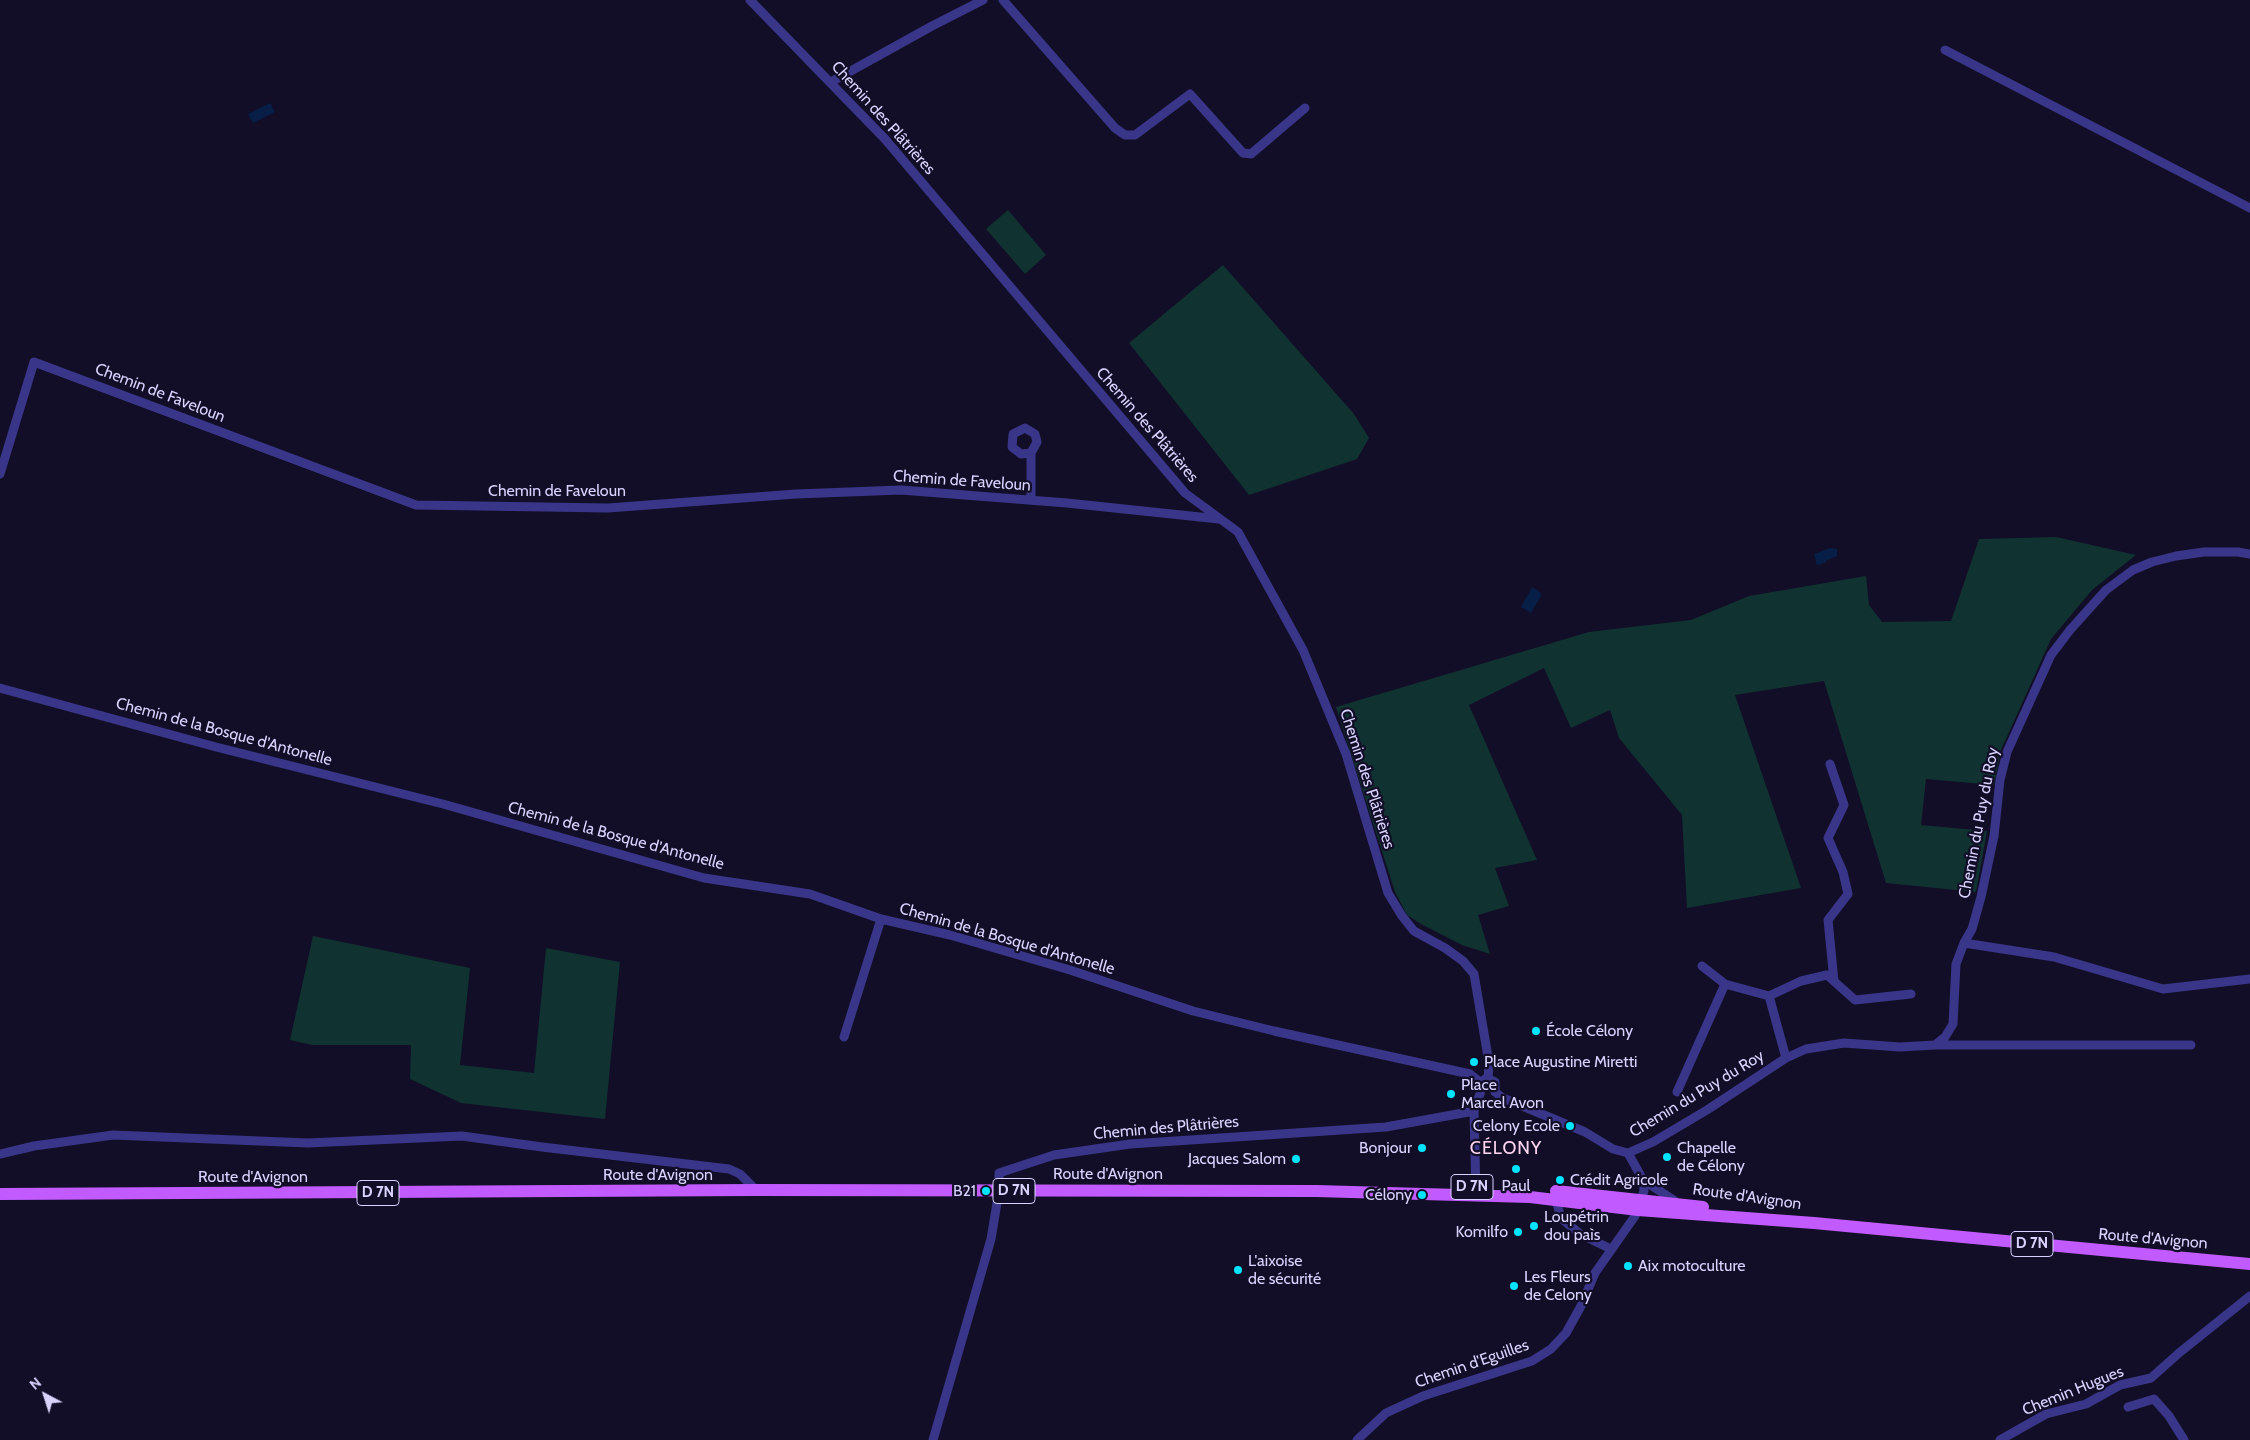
<!DOCTYPE html>
<html>
<head>
<meta charset="utf-8">
<style>
  body { margin:0 }
  #map { position:relative; width:2250px; height:1440px; overflow:hidden; background:#120e27; font-family:Cabin,sans-serif }
  canvas { display:block }
  .north { position:absolute; left:20px; top:1370px; width:50px; height:50px; -webkit-text-stroke:4px #120e27; paint-order:stroke; rotate:320deg; font-size:14px; font-weight:700; line-height:20px; text-align:center; color:#d9d4ff }
  .north::after { content:''; display:block; margin:auto; width:18px; height:22px; background:#d9d4ff; clip-path:polygon(50% 0,100% 100%,50% 72%,0 100%) }
</style>
</head>
<body>
<div id="map">
<canvas width="2250" height="1440"></canvas>
<div class="north">N</div>
</div>
<script>
const ctx = document.querySelector('canvas').getContext('2d');
ctx.lineJoin = 'round';
function fill(path, color) { ctx.fillStyle = color; ctx.fill(path, 'evenodd'); }
function trace(path, color, width, dash) { ctx.strokeStyle = color; ctx.lineWidth = width; ctx.lineCap = dash ? 'butt' : 'round'; ctx.setLineDash(dash || []); ctx.stroke(path); }
function write(font, color, halo, rows, align = 'center') {
  ctx.font = font + ' Cabin,sans-serif'; ctx.lineWidth = 4.5; ctx.setLineDash([]); ctx.textBaseline = 'middle'; ctx.strokeStyle = halo; ctx.fillStyle = color; for (const [text, x, y, turn = 0] of rows) {
    ctx.save(); ctx.translate(x, y); ctx.rotate((+turn || 0) * Math.PI / 180); ctx.textAlign = isNaN(turn) ? turn : align; if (halo) ctx.strokeText(text, 0, 0); ctx.fillText(text, 0, 0); ctx.restore();
  }
}
fill(new Path2D(`
  M 1008,210 L 1046,255 L 1025,274 L 986,229 Z
  M 1223,265 L 1354,414 L 1369,438 L 1357,459 L 1249,495 L 1129,343 Z
  M 2056,537 L 2136,555 L 2092,590 L 2051,639 L 2001,750 L 1994,785 L 1926,779 L 1921,825 L 1987,831 L 1976,892 L 1886,883 L 1824,681 L 1735,695 L 1801,888 L 1687,908 L 1682,815 L 1619,738 L 1610,710 L 1571,728 L 1544,668 L 1469,705 L 1537,860 L 1495,868 L 1509,906 L 1478,915 L 1490,954 L 1462,945 L 1421,924 L 1407,915 L 1395,892 L 1336,707 L 1589,632 L 1691,620 L 1749,596 L 1866,576 L 1869,605 L 1882,622 L 1951,621 L 1979,539 Z
  M 313,936 L 470,968 L 460,1065 L 534,1073 L 546,948 L 620,962 L 605,1119 L 461,1103 L 410,1079 L 411,1045 L 312,1045 L 290,1040 Z`), '#103230');
fill(new Path2D(`
  M 270,103 L 275,112 L 253,123 L 248,114 Z
  M 1830,548 L 1837,549 L 1837,556 L 1827,560 L 1825,563 L 1817,565 L 1814,554 Z
  M 1532,587 L 1540,592 L 1541,596 L 1531,613 L 1521,607 Z`), '#071e47');
trace(new Path2D(`
  M 750,0 L 885,139 L 1185,493 L 1238,532 L 1303,650 L 1346,754 L 1388,893 L 1402,916 L 1414,931 L 1445,948 L 1463,961 L 1474,974 L 1489,1063 L 1488,1079
  M 1003,0 L 1115,128 L 1125,135 L 1135,135 L 1190,94 L 1243,153 L 1251,154 L 1305,108
  M 1945,50 L 2250,208
  M 831,82 L 932,26 L 983,0
  M 1025,428 L 1035,434 L 1037,442 L 1031,453 L 1021,454 L 1012,447 L 1013,434 Z
  M 1031,453 L 1031,500
  M 0,474 L 34,362 L 416,505 L 608,508 L 796,494 L 901,490 L 1067,503 L 1219,519
  M 0,688 L 216,747 L 443,804 L 704,878 L 810,894 L 881,919 L 950,935 L 1070,970 L 1193,1011 L 1274,1031 L 1470,1074 L 1481,1083
  M 1830,764 L 1844,805 L 1828,838 L 1843,872 L 1848,894 L 1828,920 L 1834,981
  M 1964,943 L 2054,957 L 2163,989 L 2250,979
  M 1702,966 L 1725,984 L 1769,996 L 1786,1058
  M 1769,996 L 1801,981 L 1827,975 L 1855,1000 L 1911,994
  M 844,1037 L 881,919
  M 1935,1045 L 2191,1045
  M 1488,1079 L 1495,1082 L 1495,1092
  M 1495,1092 L 1503,1098 L 1585,1132 L 1613,1149 L 1628,1153 L 1653,1142 L 1707,1110 L 1786,1058 L 1806,1049 L 1844,1043 L 1900,1047 L 1935,1045 L 1945,1037 L 1953,1024 L 1956,964 L 1964,943 L 1972,929 L 1981,897 L 1994,836 L 2000,780 L 2007,752 L 2051,655 L 2070,630 L 2106,590 L 2133,570 L 2152,562 L 2176,556 L 2204,552 L 2238,552 L 2250,554
  M 1677,1092 L 1725,984
  M 1628,1153 L 1643,1180 L 1675,1201
  M 0,1154 L 34,1146 L 113,1135 L 308,1143 L 462,1136 L 542,1147 L 729,1169 L 740,1174 L 756,1190
  M 1476,1195 L 1474,1111 L 1481,1091 L 1480,1085 L 1485,1079
  M 1556,1200 L 1561,1218 L 1580,1234 L 1611,1249
  M 2128,1407 L 2154,1399 L 2169,1416 L 2184,1440
  M 933,1440 L 991,1239 L 999,1191 L 999,1173 L 1054,1155 L 1130,1144 L 1386,1127 L 1474,1111
  M 1357,1440 L 1386,1413 L 1423,1396 L 1532,1361 L 1551,1349 L 1566,1333 L 1581,1306 L 1595,1273 L 1635,1216 L 1644,1191 L 1643,1180
  M 2000,1440 L 2046,1414 L 2086,1404 L 2120,1385 L 2151,1378 L 2179,1353 L 2250,1296`), '#393689', 9);
trace(new Path2D(`
  M 1556,1191 L 1703,1207
  M 0,1194 L 756,1190 L 1316,1191 L 1530,1197 L 1638,1210 L 1814,1223 L 2250,1264`), '#c25bff', 12);
for (const [x, y, r, color] of [
  [1536,1031,5,"#00e5ff"],
  [1474,1062,5,"#00e5ff"],
  [1451,1094,5,"#00e5ff"],
  [1570,1126,5,"#00e5ff"],
  [1422,1148,5,"#00e5ff"],
  [1667,1157,5,"#00e5ff"],
  [1296,1159,5,"#00e5ff"],
  [1516,1169,5,"#00e5ff"],
  [1560,1180,5,"#00e5ff"],
  [986,1191,5,"#00e5ff"],
  [1422,1195,5,"#00e5ff"],
  [1534,1226,5,"#00e5ff"],
  [1518,1232,5,"#00e5ff"],
  [1628,1266,5,"#00e5ff"],
  [1238,1270,5,"#00e5ff"],
  [1514,1286,5,"#00e5ff"]
]) { const dot = new Path2D(); dot.arc(x, y, r, 0, 2 * Math.PI); ctx.fillStyle = color; ctx.fill(dot); trace(dot, '#120e27', 2); }
for (const [x, y, w] of [
  [1472,1187,42],
  [1014,1191,42],
  [378,1193,42],
  [2032,1244,42]
]) { const box = new Path2D(); box.roundRect(x - w / 2, y - 12.5, w, 25, 4); ctx.fillStyle = '#120e27'; ctx.fill(box); trace(box, '#d9d4ff', 1); }
write('bold 15px', '#d9d4ff', null, [
  ["D 7N",1472,1187],
  ["D 7N",1014,1191],
  ["D 7N",378,1193],
  ["D 7N",2032,1244]
]);
write('16px', '#d9d4ff', '#120e27', [
  ["Chemin des Plâtrières",883,118,48],
  ["Chemin de Faveloun",160,393,21],
  ["Chemin des Plâtrières",1147,425,49],
  ["Chemin de Faveloun",962,481,4],
  ["Chemin de Faveloun",557,491],
  ["Chemin de la Bosque d'Antonelle",224,732,15],
  ["Chemin des Plâtrières",1367,779,72],
  ["Chemin du Puy du Roy",1979,823,-79],
  ["Chemin de la Bosque d'Antonelle",616,836,15],
  ["Chemin de la Bosque d'Antonelle",1007,939,16],
  ["Chemin du Puy du Roy",1697,1094,-31],
  ["Chemin des Plâtrières",1166,1128,-5],
  ["Route d'Avignon",1108,1174],
  ["Route d'Avignon",658,1175],
  ["Route d'Avignon",253,1177],
  ["Route d'Avignon",1747,1197,8],
  ["Route d'Avignon",2153,1239,5],
  ["Chemin d'Eguilles",1472,1364,-19],
  ["Chemin Hugues",2073,1391,-22]
]);
write('16px', '#d9d4ff', '#120e27', [
  ["École Célony",1546,1031],
  ["Place Augustine Miretti",1484,1062],
  ["Place",1461,1085],
  ["Marcel Avon",1461,1103],
  ["Celony Ecole",1560,1126,"right"],
  ["Bonjour",1412,1148,"right"],
  ["Chapelle",1677,1148],
  ["de Célony",1677,1166],
  ["Jacques Salom",1286,1159,"right"],
  ["Crédit Agricole",1570,1180],
  ["Paul",1516,1186,"center"],
  ["B21",976,1191,"right"],
  ["Célony",1412,1195,"right"],
  ["Loupétrin",1544,1217],
  ["dou paìs",1544,1235],
  ["Komilfo",1508,1232,"right"],
  ["L'aixoise",1248,1261],
  ["de sécurité",1248,1279],
  ["Aix motoculture",1638,1266],
  ["Les Fleurs",1524,1277],
  ["de Celony",1524,1295]
], 'left');
ctx.letterSpacing = '1px';
write('18px', '#ffd6f0', '#120e27', [
  ["CÉLONY",1506,1149]
]);
ctx.letterSpacing = '0px';
</script>
</body>
</html>
